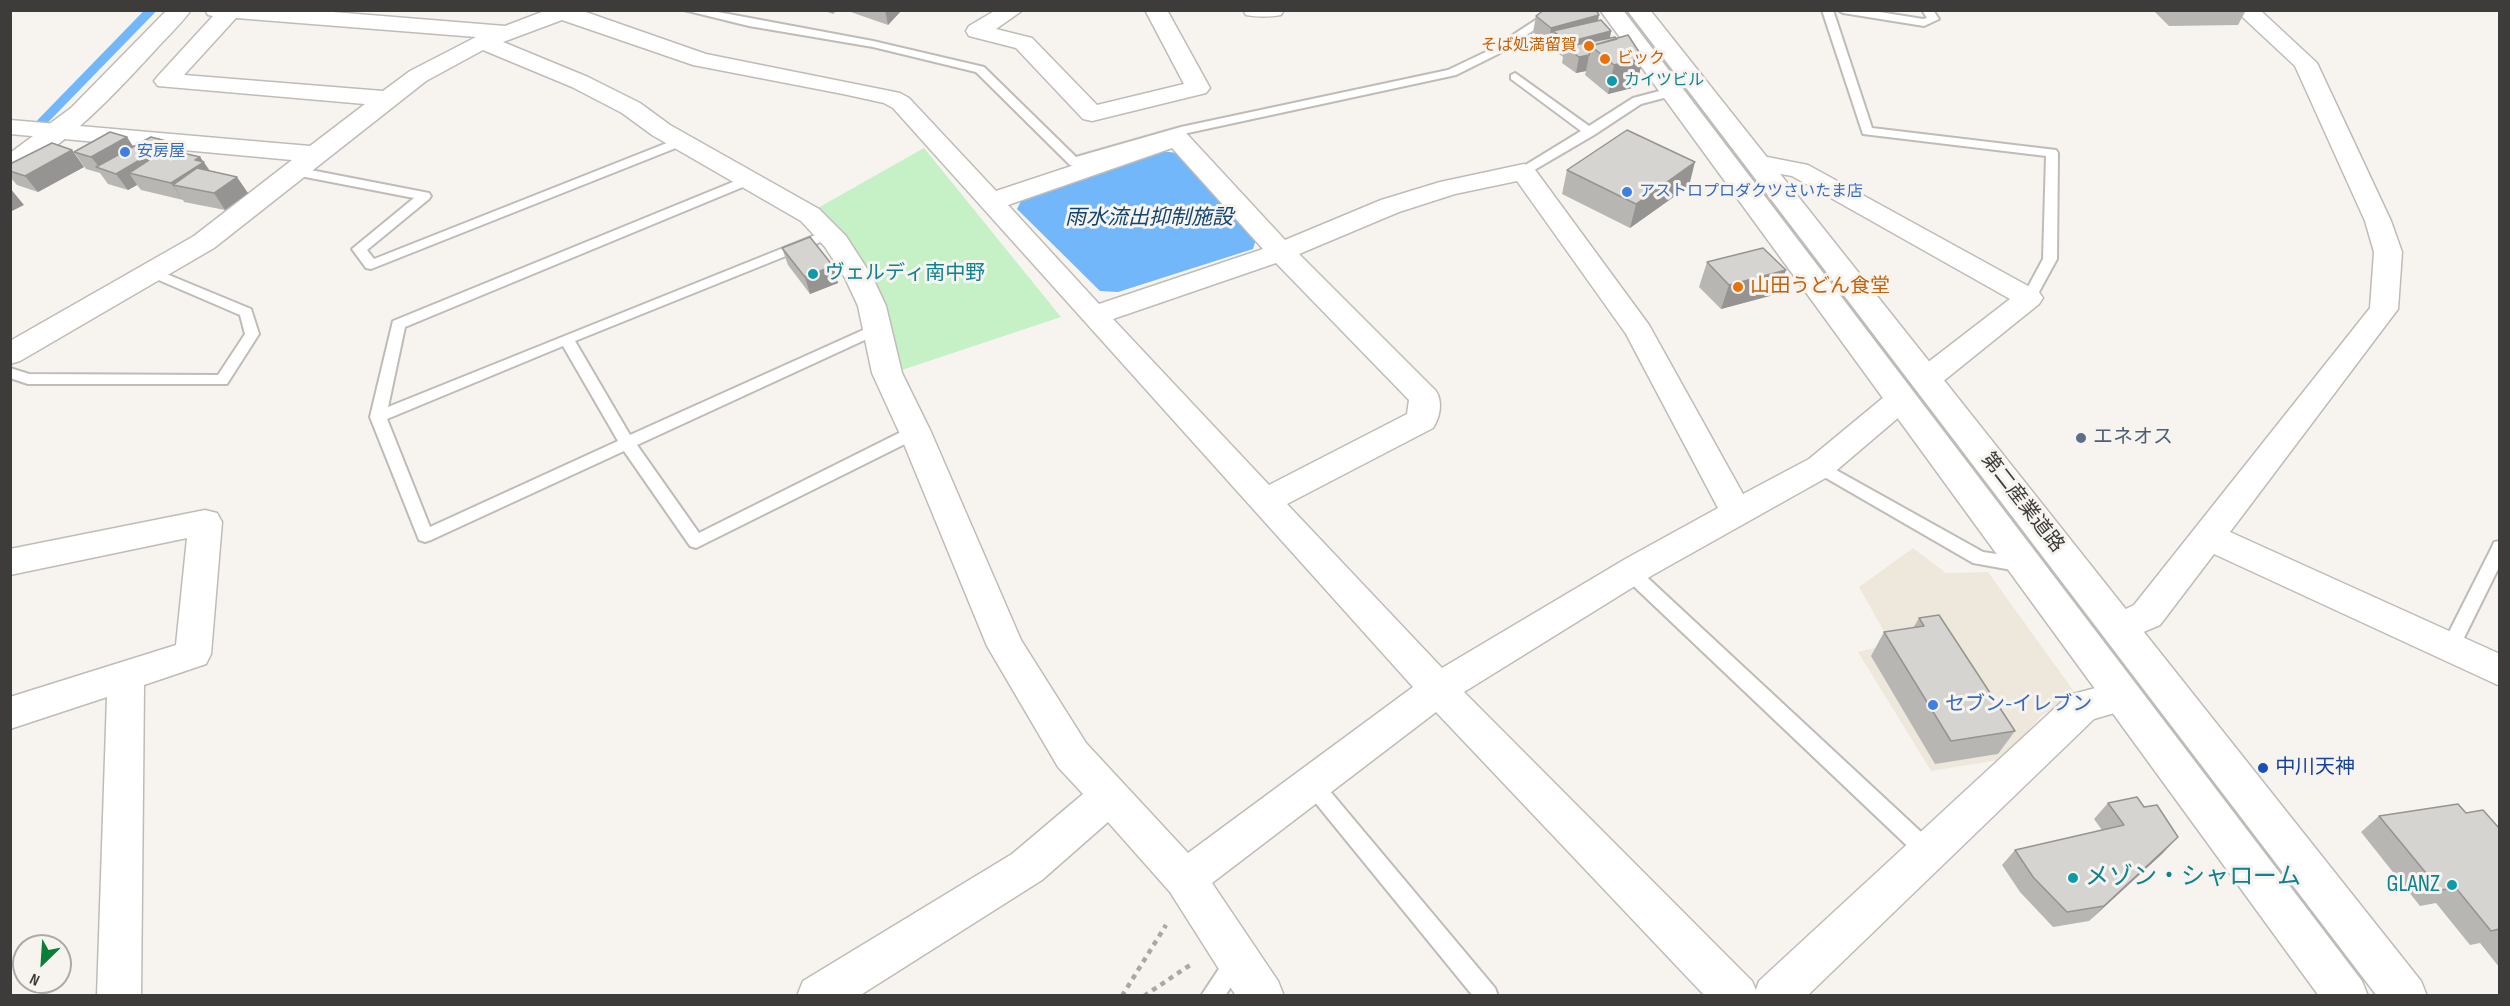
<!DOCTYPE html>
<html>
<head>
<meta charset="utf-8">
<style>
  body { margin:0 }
  #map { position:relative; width:2510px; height:1006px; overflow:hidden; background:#f7f4f0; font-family:"Sofia Sans Condensed",sans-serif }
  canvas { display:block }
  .frame { position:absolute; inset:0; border:12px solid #3d3c3a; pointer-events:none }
  .north { position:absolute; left:12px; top:934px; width:60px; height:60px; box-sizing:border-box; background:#f7f4f0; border:2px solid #adaaa7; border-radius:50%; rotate:205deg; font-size:16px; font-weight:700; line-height:24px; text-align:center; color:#3d3c3a }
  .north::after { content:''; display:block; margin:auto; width:21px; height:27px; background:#0a7f36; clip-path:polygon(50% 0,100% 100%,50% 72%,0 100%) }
</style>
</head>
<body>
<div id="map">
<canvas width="2510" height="1006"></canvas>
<div class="frame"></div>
<div class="north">N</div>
</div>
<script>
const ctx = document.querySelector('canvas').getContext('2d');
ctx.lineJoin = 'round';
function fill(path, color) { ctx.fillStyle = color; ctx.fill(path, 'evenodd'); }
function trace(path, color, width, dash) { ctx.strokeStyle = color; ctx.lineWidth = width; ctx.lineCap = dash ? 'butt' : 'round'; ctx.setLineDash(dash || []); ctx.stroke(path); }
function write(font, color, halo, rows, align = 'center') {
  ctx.font = font + ' "Sofia Sans Condensed","Noto Sans JP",sans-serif'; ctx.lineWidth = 6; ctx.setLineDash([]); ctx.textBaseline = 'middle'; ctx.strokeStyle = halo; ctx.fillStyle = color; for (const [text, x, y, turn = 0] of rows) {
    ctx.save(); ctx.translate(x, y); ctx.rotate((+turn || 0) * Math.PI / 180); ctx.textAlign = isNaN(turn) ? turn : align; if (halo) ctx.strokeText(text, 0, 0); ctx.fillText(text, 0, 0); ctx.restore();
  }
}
fill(new Path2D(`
  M 1913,548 L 1946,573 L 1988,572 L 2078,697 L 2042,715 L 2005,759 L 1931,771 L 1858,652 L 1891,644 L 1859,587 Z`), '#eee8dc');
fill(new Path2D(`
  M 924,148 L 1061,317 L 899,371 L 870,272 L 816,209 Z`), '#c6f0c6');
fill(new Path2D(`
  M 1160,151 L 1178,153 L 1256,239 L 1253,249 L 1118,292 L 1100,291 L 1017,209 L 1022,199 Z`), '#72b7f9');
trace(new Path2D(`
  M 41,123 L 151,10`), '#72b7f9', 9);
const service = new Path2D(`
  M 684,10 L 707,10 L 873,41 L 984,67 L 1076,157 L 1181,127 L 1448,70 L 1490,50 L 1551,10 L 1564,10 L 1498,54 L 1456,75 L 1183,134 L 1074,166 L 1070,165 L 976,72 L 873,47 L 749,26 Z
  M 1822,10 L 1833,10 L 1872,128 L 2056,150 L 2058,153 L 2057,259 L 2034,301 L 2029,302 L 2022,298 L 2043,259 L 2046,156 L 1863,134 Z
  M 1838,10 L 1867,10 L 1923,19 L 1927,18 L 1922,10 L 1933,10 L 1939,19 L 1924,26 L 1843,13 Z
  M 1515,73 L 1589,126 L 1633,98 L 1671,88 L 1677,92 L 1675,95 L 1641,104 L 1594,135 L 1524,176 L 1519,175 L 1518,172 L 1519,169 L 1581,131 L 1511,79 L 1511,75 Z
  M 682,137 L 688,141 L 686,144 L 371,269 L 366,268 L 352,249 L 414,198 L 295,175 L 289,171 L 295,167 L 429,193 L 431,196 L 429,199 L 367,250 L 374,259 Z
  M 750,175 L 756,179 L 755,182 L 405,327 L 388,407 L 828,230 L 835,234 L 833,237 L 575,341 L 630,435 L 872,326 L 882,326 L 884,329 L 882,332 L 637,445 L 699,533 L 909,428 L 921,428 L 923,432 L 921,436 L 696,548 L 690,546 L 624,451 L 431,540 L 425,542 L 419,540 L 370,417 L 393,321 ZM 563,346 L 618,441 L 430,527 L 387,419 Z
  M 152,268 L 251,309 L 259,334 L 227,384 L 28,384 L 10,378 L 10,368 L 29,374 L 218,375 L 245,334 L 240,315 L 147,275 L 145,272 Z
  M 1820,461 L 1983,552 L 2023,558 L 2029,560 L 2032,565 L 2029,570 L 2023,572 L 1973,563 L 1814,471 L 1812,467 L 1814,463 Z
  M 2500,541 L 2500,565 L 2459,648 L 2456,653 L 2450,655 L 2444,653 L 2441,648 L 2492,547 L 2494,542 Z
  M 1630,565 L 1636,567 L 1934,844 L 1937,851 L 1934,858 L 1927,860 L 1920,858 L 1624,577 L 1621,572 L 1624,567 Z
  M 1312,775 L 1319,778 L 1495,988 L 1498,996 L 1473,996 L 1305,790 L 1302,784 L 1305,778 Z
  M 1238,949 L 1246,952 L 1249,959 L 1225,996 L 1201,996 L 1230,952 Z`);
const minor = new Path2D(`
  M 205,10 L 308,10 L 505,26 L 547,10 L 580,10 L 706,54 L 900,93 L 909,98 L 996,191 L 1177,131 L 1186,133 L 1285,240 L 1381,200 L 1440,182 L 1524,164 L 1533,167 L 1649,325 L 1743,494 L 1809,459 L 1890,392 L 1901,389 L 1912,392 L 1916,399 L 1912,406 L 1831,475 L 1651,576 L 1464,692 L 1752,981 L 1756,990 L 1759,981 L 2069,695 L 2122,681 L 2135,685 L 2141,696 L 2135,707 L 2094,719 L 1807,996 L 1705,996 L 1436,712 L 1212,883 L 1278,981 L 1284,996 L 1236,996 L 1170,892 L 1108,822 L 1042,880 L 859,996 L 797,996 L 803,981 L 1012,854 L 1083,794 L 1058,767 L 987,646 L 899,432 L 872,373 L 858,306 L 845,278 L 825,247 L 801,221 L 652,135 L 622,113 L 572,87 L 483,50 L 426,81 L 214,248 L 20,361 L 10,364 L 10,341 L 194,236 L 292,160 L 10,134 L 10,120 L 310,146 L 365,104 L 158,86 L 154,81 L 158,76 L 213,16 L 208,15 ZM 236,18 L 476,37 L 410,71 L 383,91 L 184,75 ZM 562,20 L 693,65 L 843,94 L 884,103 L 893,108 L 1413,687 L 1188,853 L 1086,743 L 1021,640 L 931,432 L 902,373 L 886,306 L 873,278 L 846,236 L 819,209 L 670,125 L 640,103 L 588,77 L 503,42 ZM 1172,148 L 1263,249 L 1099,304 L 1008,205 ZM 1517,181 L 1626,334 L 1718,508 L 1627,558 L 1442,668 L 1287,504 L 1433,428 C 1440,417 1443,402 1436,391 L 1299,254 L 1399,212 L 1455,194 ZM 1276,263 L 1409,400 L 1407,414 L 1269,485 L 1113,319 Z
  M 996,10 L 1023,10 L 996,29 L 1032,38 L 1097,105 L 1184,84 L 1145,10 L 1167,10 L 1210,88 L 1206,93 L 1092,121 L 1083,119 L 1016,48 L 969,36 L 966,31 L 969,26 Z
  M 1243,10 L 1284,10 L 1281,15 C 1269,17 1258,17 1246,15 Z
  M 2235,10 L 2260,10 L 2317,63 L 2391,221 L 2402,252 L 2398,309 L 2230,532 L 2500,654 L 2500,686 L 2214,554 L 2160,625 L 2120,642 L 2107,638 L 2102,628 L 2107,618 L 2134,605 L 2370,308 L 2374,252 L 2365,221 L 2295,66 Z
  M 1757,155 L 1808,165 L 2039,292 L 2043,298 L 2039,304 L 1936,387 L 1925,390 L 1914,387 L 1910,380 L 1914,373 L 2010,299 L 1792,176 L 1748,168 L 1744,163 L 1748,158 Z
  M 205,510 L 217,513 L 222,522 L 211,654 L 206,664 L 144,685 L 141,996 L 97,996 L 107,697 L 10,729 L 10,697 L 176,645 L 187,538 L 10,575 L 10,549 Z`);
const tertiary = new Path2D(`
  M 167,10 L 191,10 C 181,24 168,36 157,48 C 125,83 55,160 10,171 L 10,153 L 71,108 Z`);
const primary = new Path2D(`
  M 1600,10 L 1623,10 L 2362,981 L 2368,996 L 2319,996 Z
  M 1627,10 L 1650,10 L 2421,981 L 2427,996 L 2377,996 Z`);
trace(service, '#bfbcb8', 4);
trace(minor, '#bfbcb8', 3);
trace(tertiary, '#bfbcb8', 3);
trace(primary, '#bfbcb8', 3);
trace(new Path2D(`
  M 1122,996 L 1166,925
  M 1144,996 L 1193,963`), '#aaa8a5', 4.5, [5, 5]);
fill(service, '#fff');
fill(minor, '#fff');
fill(tertiary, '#fff');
fill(primary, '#fff');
fill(new Path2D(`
  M 822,10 L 838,10 L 833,14 Z
  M 845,10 L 902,10 L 888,25 Z
  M 2154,10 L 2246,10 L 2238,25 L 2169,26 L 2154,11 Z
  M 1536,16 L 1598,20 L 1611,31 L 1610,38 L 1643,58 L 1636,87 L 1608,94 L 1585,75 L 1586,71 L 1576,73 L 1562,63 L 1563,57 L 1550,47 L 1551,44 L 1548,45 L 1533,32 Z
  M 127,137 L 133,147 L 177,152 L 200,157 L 210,171 L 248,193 L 225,210 L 184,202 L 183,200 L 141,190 L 137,185 L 128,190 L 108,184 L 100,173 L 86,169 L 74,152 Z
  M 72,150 L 84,167 L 38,192 L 17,185 L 10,177 L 10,164 Z
  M 1567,170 L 1689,186 L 1630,228 L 1562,194 Z
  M 782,248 L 833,266 L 838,283 L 810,294 L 788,265 Z
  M 1707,262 L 1777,294 L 1721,309 L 1699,287 Z
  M 1919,618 L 2015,731 L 1998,754 L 1935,764 L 1871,656 L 1884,632 L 1913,628 Z
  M 2108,803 L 2163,853 L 2089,921 L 2053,927 L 2020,892 L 2002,865 L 2015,850 L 2102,830 L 2094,819 Z
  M 2466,813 L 2499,828 L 2499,967 L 2480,943 L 2470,945 L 2436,903 L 2420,906 L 2361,832 L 2379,816 Z`), '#b8b6b3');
fill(new Path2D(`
  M 885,10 L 902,10 L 888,25 Z
  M 1599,15 L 1596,31 L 1553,31 L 1551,44 L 1548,45 L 1551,28 Z
  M 1611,31 L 1608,47 L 1591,46 L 1567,48 L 1568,42 Z
  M 1589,55 L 1586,71 L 1576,73 L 1579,57 Z
  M 1643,58 L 1636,87 L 1608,94 L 1614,65 Z
  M 127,137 L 138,154 L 100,168 L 91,157 Z
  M 170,142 L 182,159 L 129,173 L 137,185 L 128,190 L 116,174 Z
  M 72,150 L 84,167 L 38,192 L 25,176 Z
  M 200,157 L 215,178 L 173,185 L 183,200 L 171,183 L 195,160 Z
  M 1695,162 L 1689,186 L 1630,228 L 1636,204 Z
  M 237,177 L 248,193 L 225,210 L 214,193 Z
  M 10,188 L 24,205 L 10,212 Z
  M 833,266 L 838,283 L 810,294 L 805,277 Z
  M 1786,270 L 1777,294 L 1721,309 L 1729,285 Z
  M 2178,837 L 2163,853 L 2089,921 L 2104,906 Z`), '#969492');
const building = new Path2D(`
  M 1544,10 L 1596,10 L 1599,15 L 1551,28 L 1536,16 Z
  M 1601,20 L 1611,31 L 1568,42 L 1553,31 Z
  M 1628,35 L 1643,58 L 1614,65 L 1591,46 Z
  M 1615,37 L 1617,39 L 1591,46 L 1589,55 L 1579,57 L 1565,47 Z
  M 1627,130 L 1695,162 L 1636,204 L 1567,170 Z
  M 110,132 L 127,137 L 91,157 L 74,152 Z
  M 151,137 L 170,142 L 116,174 L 96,167 Z
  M 52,143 L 72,150 L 25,176 L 10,171 L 10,164 Z
  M 166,149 L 200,157 L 195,160 L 204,162 L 171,183 L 129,173 Z
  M 197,168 L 237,177 L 214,193 L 173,185 Z
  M 810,237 L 833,266 L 805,277 L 782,248 Z
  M 1763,248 L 1786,270 L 1729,285 L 1707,262 Z
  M 1939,615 L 2015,731 L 1951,741 L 1884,632 L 1924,626 L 1919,618 Z
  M 2137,797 L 2144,807 L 2157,805 L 2178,837 L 2104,906 L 2067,912 L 2033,877 L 2015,850 L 2124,825 L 2108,803 Z
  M 2458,804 L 2466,813 L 2483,810 L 2499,828 L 2499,929 L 2491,931 L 2456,888 L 2440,890 L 2379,816 Z`);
fill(building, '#d6d4d0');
trace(building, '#969492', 1.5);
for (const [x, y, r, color] of [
  [1589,46,6,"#e8710a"],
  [1605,59,6,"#e8710a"],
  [1612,81,6,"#0f9aa8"],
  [125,152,6,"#3f7fe0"],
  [1627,192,6,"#3f7fe0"],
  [813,274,6,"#0f9aa8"],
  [1738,287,6,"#e8710a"],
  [2081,438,6,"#5c6f8a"],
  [1933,705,6,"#3f7fe0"],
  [2263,768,6,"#1a4fb4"],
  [2073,878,6,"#0f9aa8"],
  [2452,885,6,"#0f9aa8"]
]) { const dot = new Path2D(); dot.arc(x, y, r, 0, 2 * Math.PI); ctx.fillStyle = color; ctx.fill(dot); trace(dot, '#f7f4f0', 2); }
write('16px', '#c56008', '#f7f4f0', [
  ["そば処満留賀",1577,46],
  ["ビック",1617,59,"left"]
], 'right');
write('16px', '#0d838f', '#f7f4f0', [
  ["カイツビル",1624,81]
], 'left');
write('16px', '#366cbe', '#f7f4f0', [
  ["安房屋",137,152],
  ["アストロプロダクツさいたま店",1639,192]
], 'left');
write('20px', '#0d838f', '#f7f4f0', [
  ["ヴェルディ南中野",825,274]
], 'left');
write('20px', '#c56008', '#f7f4f0', [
  ["山田うどん食堂",1750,287]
], 'left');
write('20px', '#4e5e75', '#f7f4f0', [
  ["エネオス",2093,438]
], 'left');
write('20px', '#3d3c3a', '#f7f4f0', [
  ["第二産業道路",2022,503,52]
]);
write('20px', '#366cbe', '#f7f4f0', [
  ["セブン-イレブン",1945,705]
], 'left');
write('20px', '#164399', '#f7f4f0', [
  ["中川天神",2275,768]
], 'left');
write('italic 21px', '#11446e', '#f7f4f0', [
  ["雨水流出抑制施設",1149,219]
]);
write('24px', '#0d838f', '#f7f4f0', [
  ["メゾン・シャローム",2085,878],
  ["GLANZ",2440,885,"right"]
], 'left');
</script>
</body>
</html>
